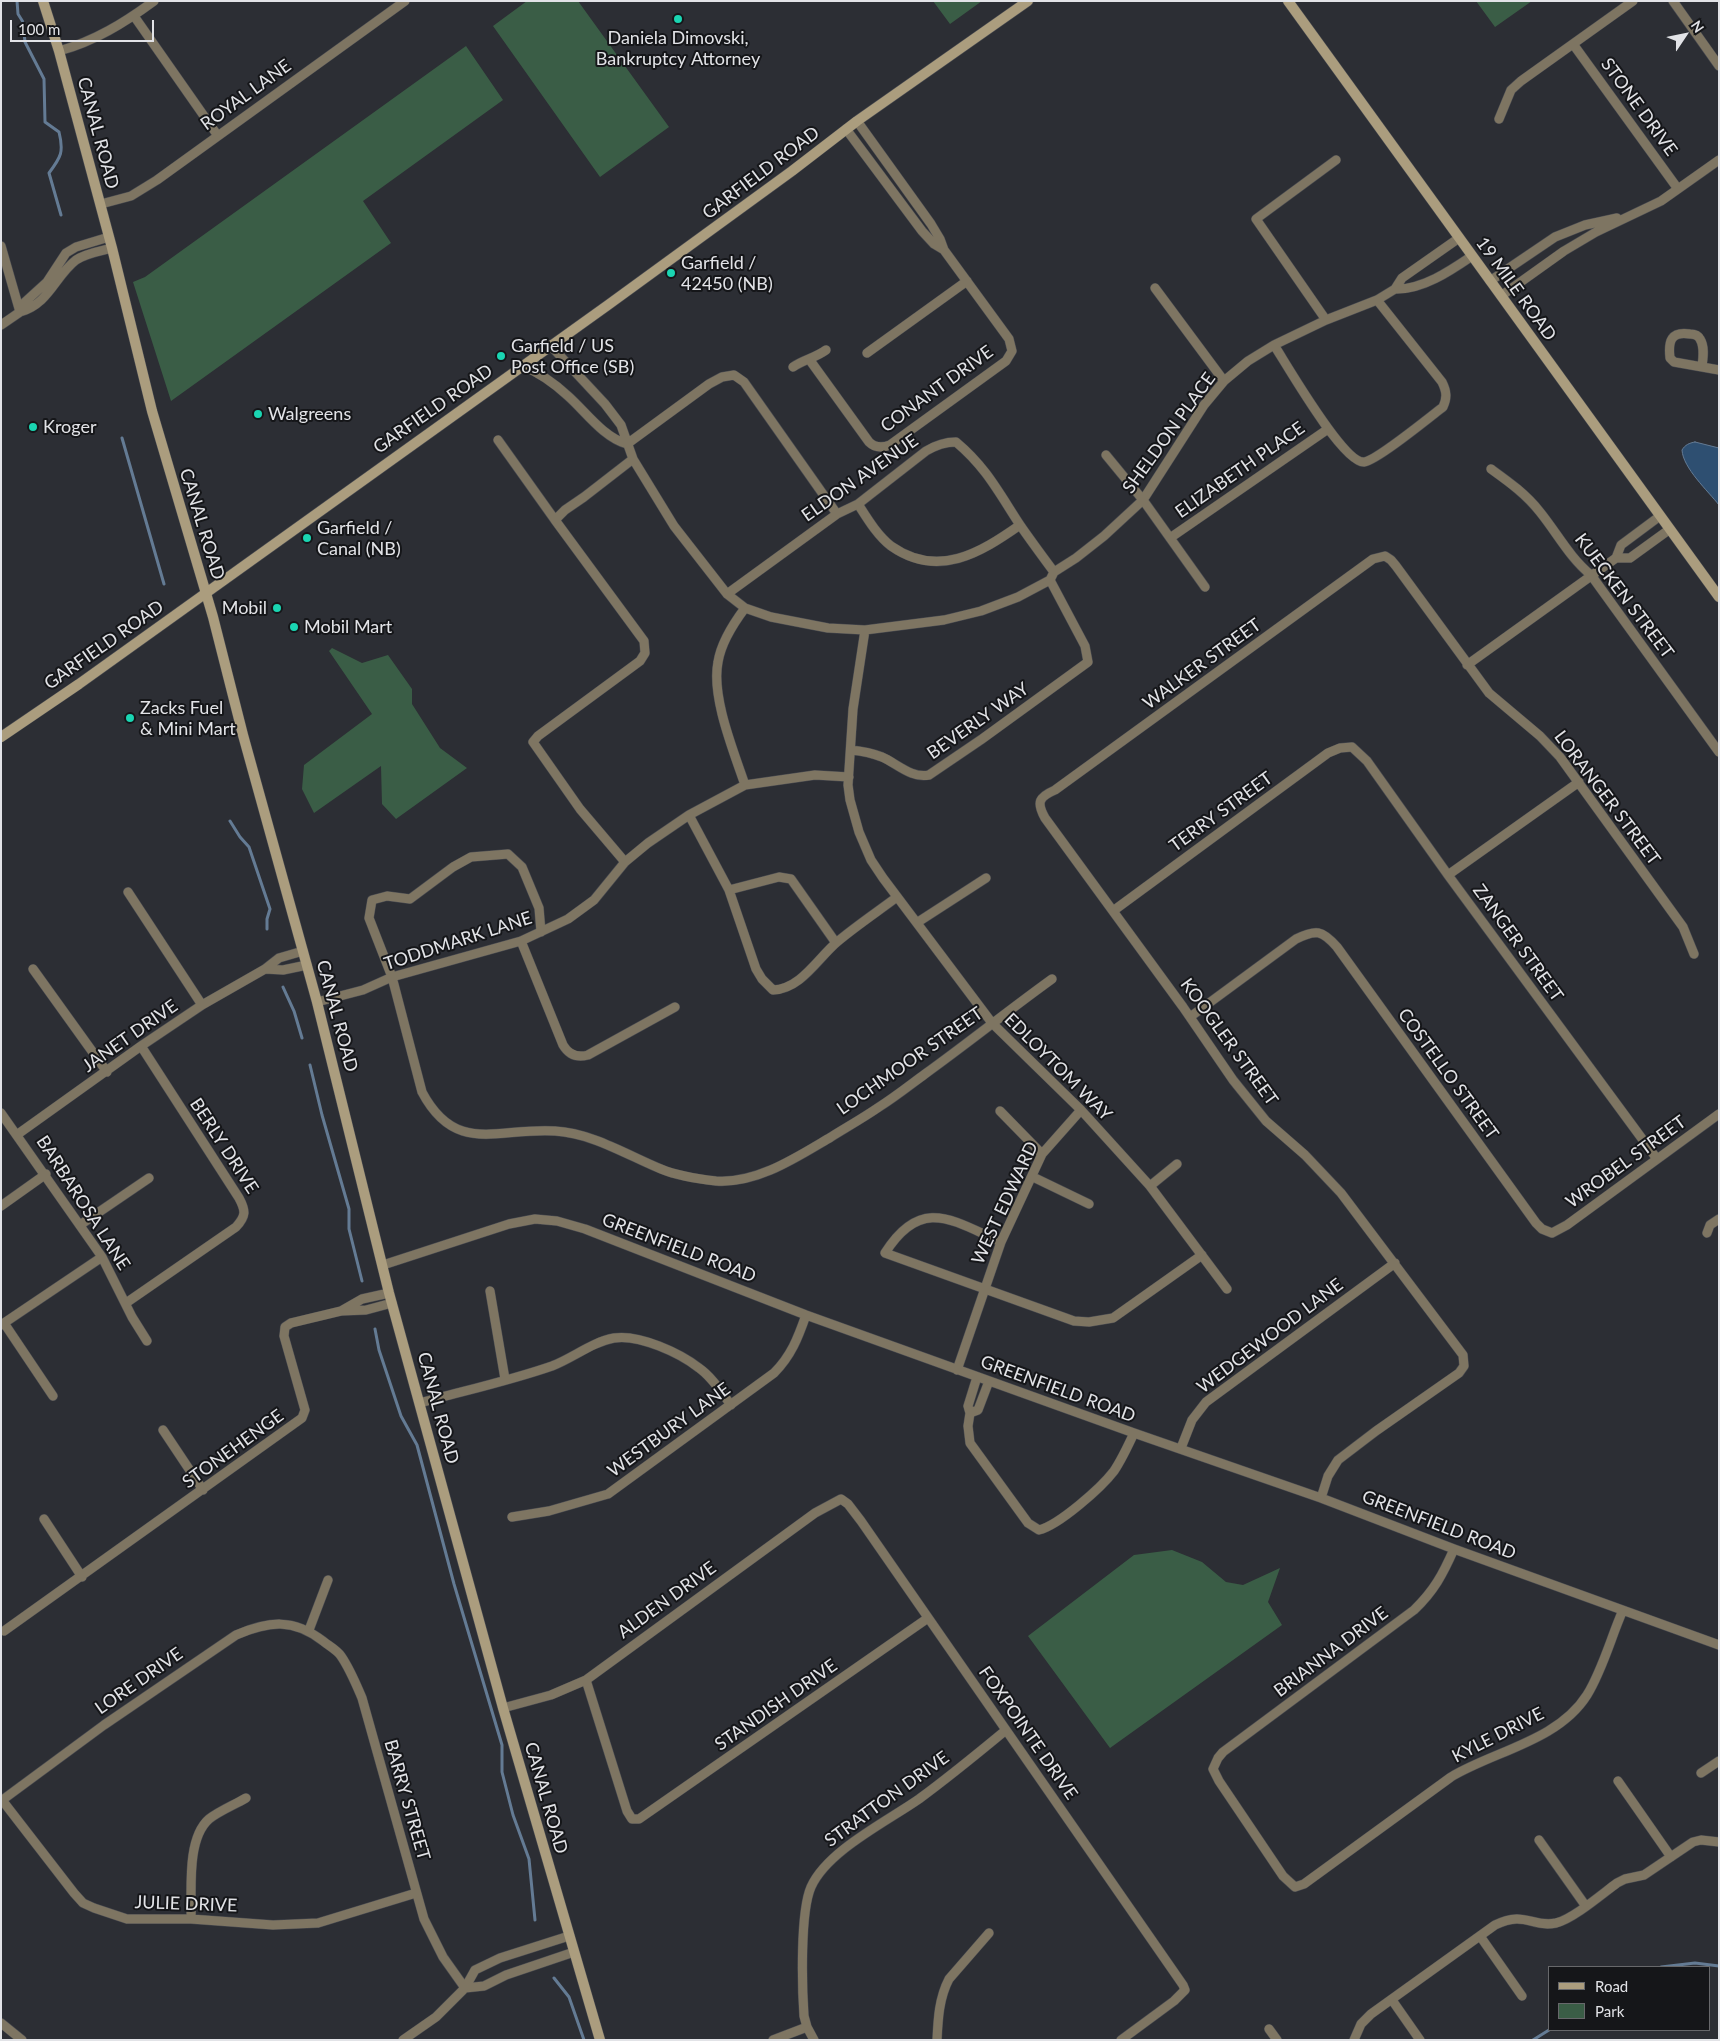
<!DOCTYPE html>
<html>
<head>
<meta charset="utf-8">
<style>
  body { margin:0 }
  #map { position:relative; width:1720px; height:2041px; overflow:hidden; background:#2c2e34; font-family:Lato,sans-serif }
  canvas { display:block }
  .frame { position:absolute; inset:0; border:2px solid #e2e3e7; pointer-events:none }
  .legend { position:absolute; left:1548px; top:1966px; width:162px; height:65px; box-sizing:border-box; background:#151619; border:1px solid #67686b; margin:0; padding:6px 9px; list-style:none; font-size:15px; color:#e2e3e7 }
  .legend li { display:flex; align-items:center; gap:10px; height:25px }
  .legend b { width:25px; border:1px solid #67686b }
  .north { position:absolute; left:1660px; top:10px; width:50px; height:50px; -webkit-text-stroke:4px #151619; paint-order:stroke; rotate:56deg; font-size:14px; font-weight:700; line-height:20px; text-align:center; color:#e2e3e7 }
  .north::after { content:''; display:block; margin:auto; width:18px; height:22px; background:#e2e3e7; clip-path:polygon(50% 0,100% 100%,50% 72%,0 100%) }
  .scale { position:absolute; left:10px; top:20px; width:144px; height:22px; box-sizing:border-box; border:2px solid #e2e3e7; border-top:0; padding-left:6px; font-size:15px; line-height:18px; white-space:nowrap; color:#e2e3e7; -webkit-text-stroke:4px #151619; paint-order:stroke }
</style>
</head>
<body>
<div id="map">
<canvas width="1720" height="2041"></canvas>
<div class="frame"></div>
<ul class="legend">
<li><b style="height:6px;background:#ab9d7e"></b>Road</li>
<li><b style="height:14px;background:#3a5d46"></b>Park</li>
</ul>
<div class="north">N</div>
<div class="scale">100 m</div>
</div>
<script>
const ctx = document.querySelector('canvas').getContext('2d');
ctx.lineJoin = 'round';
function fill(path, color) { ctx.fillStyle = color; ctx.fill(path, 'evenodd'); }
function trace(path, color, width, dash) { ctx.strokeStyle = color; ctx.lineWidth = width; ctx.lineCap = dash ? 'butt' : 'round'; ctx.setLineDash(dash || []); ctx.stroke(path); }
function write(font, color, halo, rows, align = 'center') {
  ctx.font = font + ' Lato,sans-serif'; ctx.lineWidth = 4; ctx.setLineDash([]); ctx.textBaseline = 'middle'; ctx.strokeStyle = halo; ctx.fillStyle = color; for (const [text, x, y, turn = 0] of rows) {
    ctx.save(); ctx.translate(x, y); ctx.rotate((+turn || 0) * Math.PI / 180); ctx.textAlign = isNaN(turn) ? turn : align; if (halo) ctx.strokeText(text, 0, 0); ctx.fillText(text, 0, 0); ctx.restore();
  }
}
fill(new Path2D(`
  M 527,1 L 578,1 L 669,127 L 600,177 L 493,26 Z
  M 933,1 L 982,1 L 950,24 Z
  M 1476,1 L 1532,1 L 1495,27 Z
  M 466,46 L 503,100 L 363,201 L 391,243 L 171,401 L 133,282 L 145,277 Z
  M 332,648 L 362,663 L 388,655 L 412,689 L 412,704 L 440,748 L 467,768 L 396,819 L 382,804 L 381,766 L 314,813 L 302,789 L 304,765 L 372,714 L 329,651 Z
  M 1172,1550 L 1202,1562 L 1226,1582 L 1243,1585 L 1280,1568 L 1268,1602 L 1282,1625 L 1110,1748 L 1028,1636 L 1134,1555 Z`), '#3a5d46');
const water = new Path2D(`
  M 1695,442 L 1719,448 L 1719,505 C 1708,491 1683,468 1682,450 C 1685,445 1689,443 1695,442 Z`);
fill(water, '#2e4f71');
trace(water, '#647b94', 1);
trace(new Path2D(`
  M 17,1 L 18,14 L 23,22 L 25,42 L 44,79 L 45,122 L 59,132 C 64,152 61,157 49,173 L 61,215
  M 122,438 L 164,584
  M 230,821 L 240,837 L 249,847 L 270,909 L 267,919 L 267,929
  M 283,987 L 294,1011 L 302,1038
  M 310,1065 L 322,1115 L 349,1209 L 349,1229 L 362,1281
  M 375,1329 L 379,1350 L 401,1416 L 417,1445 L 454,1584 L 502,1745 L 502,1772 L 513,1815 L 529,1859 L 535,1920
  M 1661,1967 L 1695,1963 L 1719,1966
  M 554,1978 L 569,1997 L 584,2040
  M 1533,2040 L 1549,2030`), '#647b94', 3);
const street = new Path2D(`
  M 1673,1 L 1719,66
  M 134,16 L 218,136
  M 1573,44 L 1678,189
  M 59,51 C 95,41 124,23 154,1
  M 1499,119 L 1511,90 L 1521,81 L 1633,1
  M 846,129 L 922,231 L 934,244 L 944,250
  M 101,204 L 131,196 L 157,180 L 405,1
  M 109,237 L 76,247 L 66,253 L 47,282 L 25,302 L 20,312 C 49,304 55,276 76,260 C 86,253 101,251 112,248
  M 1459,238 L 1402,278 L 1395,289 C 1422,290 1450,271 1472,256
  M 1,246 L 20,312 L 1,325
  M 1490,281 L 1555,237 L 1585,225 L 1617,218
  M 1155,288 L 1224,381
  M 1501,296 L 1564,251 L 1596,232 L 1661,201 L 1719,160
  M 1326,320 L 1256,219 L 1336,160
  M 550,345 L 605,404 L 621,425 L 633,459 L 674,526 L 727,594 L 745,608 L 771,617 L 828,628 L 865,630 L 944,620 L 981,611 L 1018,597 L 1050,580 L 1054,572 L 1076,558 L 1104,536 L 1143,500 L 1204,405 L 1224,381 L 1248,361 L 1274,345 L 1326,320 L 1377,300 L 1395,289
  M 1274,345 C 1287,365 1343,463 1364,462 C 1376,461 1430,417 1443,407 C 1447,398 1447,392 1442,382 L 1377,300
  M 867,353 L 967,281
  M 809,359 L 869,442 C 875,448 882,448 890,445 L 1006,361 L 1012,351 L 1009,339 L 944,250 L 940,239 L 931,224 L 857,121
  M 523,366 C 540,373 554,383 568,396 C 586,412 603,437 627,444
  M 793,367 C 803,360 815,358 826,350
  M 1702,367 C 1703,358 1705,347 1700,339 C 1698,335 1695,334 1690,334 C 1671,331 1668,341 1670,358 L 1674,362 L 1719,370
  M 498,440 L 555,520
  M 627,444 L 709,384 L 722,377 L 734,375 L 744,382 L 837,514
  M 1106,455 L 1143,500 L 1205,587
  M 1491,469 C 1509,482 1526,494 1540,512 C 1557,533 1570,558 1591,575 L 1719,752
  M 858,504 C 867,518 877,535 891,546 C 938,579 980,553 1020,525
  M 1660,516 L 1621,545 L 1616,558 L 1630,558 L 1670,529
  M 1170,538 L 1328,429
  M 727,594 L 837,514 L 858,504 L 926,451 C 936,445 944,442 956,442 C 986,467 999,493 1020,525 C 1031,541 1043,557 1054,572
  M 865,630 L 853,709 L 848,785 L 850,800 L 859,832 L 871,860 L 883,878 L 992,1023 L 1081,1110 L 1150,1186 L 1227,1289
  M 1467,665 L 1616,558
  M 851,750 C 861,751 872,753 882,757 C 896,763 912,779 929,775 L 982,739 L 1088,662 L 1085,646 L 1050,580
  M 745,785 C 734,752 711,697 718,662 C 721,643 733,624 745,608
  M 689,815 L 729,890 L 756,969 L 762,979 L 773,990 C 801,989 818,958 837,942 C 856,926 877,912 897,897
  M 625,862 L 580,809 L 533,742 L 538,736 L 640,661 L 645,653 L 644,641 L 555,520 L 565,510 L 584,497 L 633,459
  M 1448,875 L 1579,782
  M 729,890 L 779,877 L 791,879 L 836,943
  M 128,892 L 202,1005
  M 1113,911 L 1328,753 L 1340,748 L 1352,747 L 1367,761 L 1448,875 L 1657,1159
  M 918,922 L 986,878
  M 541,932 L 539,908 L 522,867 L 508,854 L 471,857 L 453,867 L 410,899 L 387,896 L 372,900 L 369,918 L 392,977 L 422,1092 C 456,1156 498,1127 555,1131 C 592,1133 627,1155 661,1169 C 678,1176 698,1179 716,1181 C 757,1184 797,1157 831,1137 C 847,1127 863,1118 879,1107 C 895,1097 910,1085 925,1074 C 968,1043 1009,1010 1052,979
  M 521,941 L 563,1045 C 569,1055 577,1058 588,1055 L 675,1007
  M 303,951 L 279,958 L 265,969 L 283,970 L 307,965
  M 33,969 L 107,1072
  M 317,1002 L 363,990 L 392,977 L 521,941 L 568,919 L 594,900 L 625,862 L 648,843 L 689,815 L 745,785 L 815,775 L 849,777
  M 1190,1017 L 1296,939 C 1316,929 1322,930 1337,947 L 1536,1223 L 1542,1229 L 1552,1233 L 1567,1225 L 1719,1114
  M 1000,1111 L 1042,1154
  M 1,1113 L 102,1257 L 132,1317 L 147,1341
  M 18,1134 L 141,1046 L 202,1005 L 265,969
  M 1033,1177 L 1089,1204
  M 1150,1186 L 1177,1164
  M 1,1206 L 46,1174
  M 80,1225 L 149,1178
  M 1707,1233 L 1710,1225 L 1719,1219
  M 1001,1242 C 952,1220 921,1196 885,1253 L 1074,1321 L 1089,1322 L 1113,1318 L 1202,1255
  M 383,1265 L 509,1224 L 535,1219 L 557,1221 L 585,1229 L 806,1315 L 1134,1433 L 1321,1498 L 1454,1549 L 1719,1645
  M 490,1291 L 505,1379
  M 389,1293 L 362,1299 L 341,1311 L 366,1310 L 392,1303
  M 126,1303 L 236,1227 C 246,1216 246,1211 239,1198 L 141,1046
  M 4,1323 L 53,1396
  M 1,1325 L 102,1257
  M 957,1370 L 1001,1242 L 1042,1154 L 1081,1110
  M 977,1377 L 968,1406 L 970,1413 L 978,1410 L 989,1381
  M 420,1403 C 463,1391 509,1381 552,1366 C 573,1358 592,1342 614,1338 C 639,1334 680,1353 699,1368 C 712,1377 722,1393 731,1405
  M 970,1413 L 968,1426 L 970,1443 L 1028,1523 L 1039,1530 C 1059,1525 1101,1488 1114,1471 C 1122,1459 1128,1446 1134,1433
  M 163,1430 L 203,1490
  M 1181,1448 L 1192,1420 L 1206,1402 L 1395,1263
  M 1321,1498 L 1328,1476 L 1338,1460 L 1376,1431 L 1459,1373 L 1464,1366 L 1463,1355 L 1341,1193 L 1305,1155 L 1266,1121 L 1233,1080 L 1183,1007 L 1045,818 C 1036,802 1039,797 1055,790 L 1373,559 L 1385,556 L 1391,560 L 1396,566 L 1489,693 L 1540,736 L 1560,757 L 1683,927 L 1694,954
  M 512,1517 L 549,1511 L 608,1494 L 774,1373 C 791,1356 798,1338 806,1315
  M 44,1519 L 82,1577
  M 1454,1549 C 1443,1574 1434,1591 1414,1610 L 1223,1752 L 1218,1758 L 1213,1769 L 1219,1781 L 1283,1876 L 1295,1887 L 1304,1884 L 1451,1777 C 1494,1751 1558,1741 1587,1695 C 1603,1669 1611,1637 1623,1610
  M 309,1630 L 328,1580
  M 4,1631 L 302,1418 L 305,1410 L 284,1336 L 285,1327 L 291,1323 L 341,1311
  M 586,1680 L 627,1811 L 632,1819 L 639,1819 L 928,1618
  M 503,1708 L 551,1695 L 586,1680 L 815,1513 L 841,1499 L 848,1504 L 861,1521 L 1183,1985 L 1185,1990 L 1174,2001 L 1121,2040
  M 1701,1773 L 1719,1761
  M 1618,1781 L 1671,1857
  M 2,1800 L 74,1893 L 83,1903 L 94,1908 L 127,1919 L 191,1919 L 273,1925 L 318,1923 L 416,1893
  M 1,1801 L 104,1725 L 236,1635 C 269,1621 293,1618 323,1641 C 329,1646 337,1650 341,1656 C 350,1669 356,1684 362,1698 L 424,1919 L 443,1957 L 465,1988 L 436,2017 L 403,2040
  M 1539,1840 L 1585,1905
  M 191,1919 C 192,1892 186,1839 209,1819 C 219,1811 234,1805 246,1798
  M 569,1936 L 500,1958 L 475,1970 L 465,1988 L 484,1986 L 506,1975 L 574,1952
  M 1480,1936 L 1522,1996
  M 1392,2000 L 1420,2040
  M 1,2023 L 22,2040
  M 1269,2029 L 1277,2040
  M 773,2040 L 807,2027
  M 814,2040 L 807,2027 L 804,2016 C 802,1987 800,1912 811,1887 C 827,1851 886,1822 919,1799 C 949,1777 977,1754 1006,1730
  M 937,2040 C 938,2019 939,1998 949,1979 L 989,1933
  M 1354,2040 L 1361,2024 L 1371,2014 L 1495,1925 C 1525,1910 1532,1928 1556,1923 C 1573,1919 1602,1894 1617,1883 L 1625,1879 L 1644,1875 L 1693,1842 L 1701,1840 L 1719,1842`);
const secondary = new Path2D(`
  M 43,1 L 59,51 L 112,248 L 152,411 L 213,617 L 243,735 L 317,1002 L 389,1293 L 503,1708 L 600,2040
  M 1288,1 L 1719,597
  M 1,737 L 79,684 L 608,305 L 792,171 L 857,121 L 1028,1`);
trace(street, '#494b51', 10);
trace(secondary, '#494b51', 11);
trace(street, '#7e7562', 9);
trace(secondary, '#ab9d7e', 10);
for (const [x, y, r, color] of [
  [678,19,5,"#1ad5b2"],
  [671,273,5,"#1ad5b2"],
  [501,356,5,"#1ad5b2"],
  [258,414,5,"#1ad5b2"],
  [33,427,5,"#1ad5b2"],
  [307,538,5,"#1ad5b2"],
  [277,608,5,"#1ad5b2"],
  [294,627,5,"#1ad5b2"],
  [130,718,5,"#1ad5b2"]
]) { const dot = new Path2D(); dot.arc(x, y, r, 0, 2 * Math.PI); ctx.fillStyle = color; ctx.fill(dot); trace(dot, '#151619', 2); }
write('18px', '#e2e3e7', '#151619', [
  ["Daniela Dimovski,",678,38,"center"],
  ["Bankruptcy Attorney",678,59,"center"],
  ["Garfield /",681,263],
  ["42450 (NB)",681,284],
  ["Garfield / US",511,346],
  ["Post Office (SB)",511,367],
  ["Walgreens",268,414],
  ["Kroger",43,427],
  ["Garfield /",317,528],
  ["Canal (NB)",317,549],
  ["Mobil",267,608,"right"],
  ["Mobil Mart",304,627],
  ["Zacks Fuel",140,708],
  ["& Mini Mart",140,729]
], 'left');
write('18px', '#e2e3e7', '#151619', [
  ["ROYAL LANE",246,95,-36],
  ["STONE DRIVE",1639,107,54],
  ["CANAL ROAD",98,133,75],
  ["GARFIELD ROAD",761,173,-37],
  ["19 MILE ROAD",1516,289,54],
  ["CONANT DRIVE",937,389,-36],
  ["GARFIELD ROAD",433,409,-35],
  ["SHELDON PLACE",1169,433,-54],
  ["ELIZABETH PLACE",1240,470,-35],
  ["ELDON AVENUE",860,478,-35],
  ["CANAL ROAD",202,524,73],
  ["KUECKEN STREET",1624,596,53],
  ["GARFIELD ROAD",104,645,-35],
  ["WALKER STREET",1202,664,-36],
  ["BEVERLY WAY",978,721,-35],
  ["LORANGER STREET",1607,798,53],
  ["TERRY STREET",1221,812,-36],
  ["TODDMARK LANE",458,941,-18],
  ["ZANGER STREET",1518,943,54],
  ["CANAL ROAD",337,1016,75],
  ["JANET DRIVE",130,1036,-35],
  ["KOOGLER STREET",1229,1042,54],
  ["LOCHMOOR STREET",910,1061,-35],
  ["EDLOYTOM WAY",1058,1067,45],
  ["COSTELLO STREET",1448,1074,54],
  ["BERLY DRIVE",224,1146,57],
  ["WROBEL STREET",1626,1162,-36],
  ["BARBAROSA LANE",83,1203,57],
  ["WEST EDWARD",1005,1203,-65],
  ["GREENFIELD ROAD",679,1248,21],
  ["WEDGEWOOD LANE",1270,1336,-37],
  ["GREENFIELD ROAD",1058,1389,20],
  ["CANAL ROAD",438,1408,75],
  ["WESTBURY LANE",669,1430,-36],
  ["STONEHENGE",233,1449,-36],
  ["GREENFIELD ROAD",1439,1525,21],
  ["ALDEN DRIVE",667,1600,-36],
  ["BRIANNA DRIVE",1331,1652,-37],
  ["LORE DRIVE",139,1681,-35],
  ["STANDISH DRIVE",776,1705,-35],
  ["FOXPOINTE DRIVE",1028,1733,55],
  ["KYLE DRIVE",1498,1735,-27],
  ["CANAL ROAD",546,1798,74],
  ["STRATTON DRIVE",887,1799,-36],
  ["BARRY STREET",407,1800,74],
  ["JULIE DRIVE",186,1904,2]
]);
</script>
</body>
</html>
